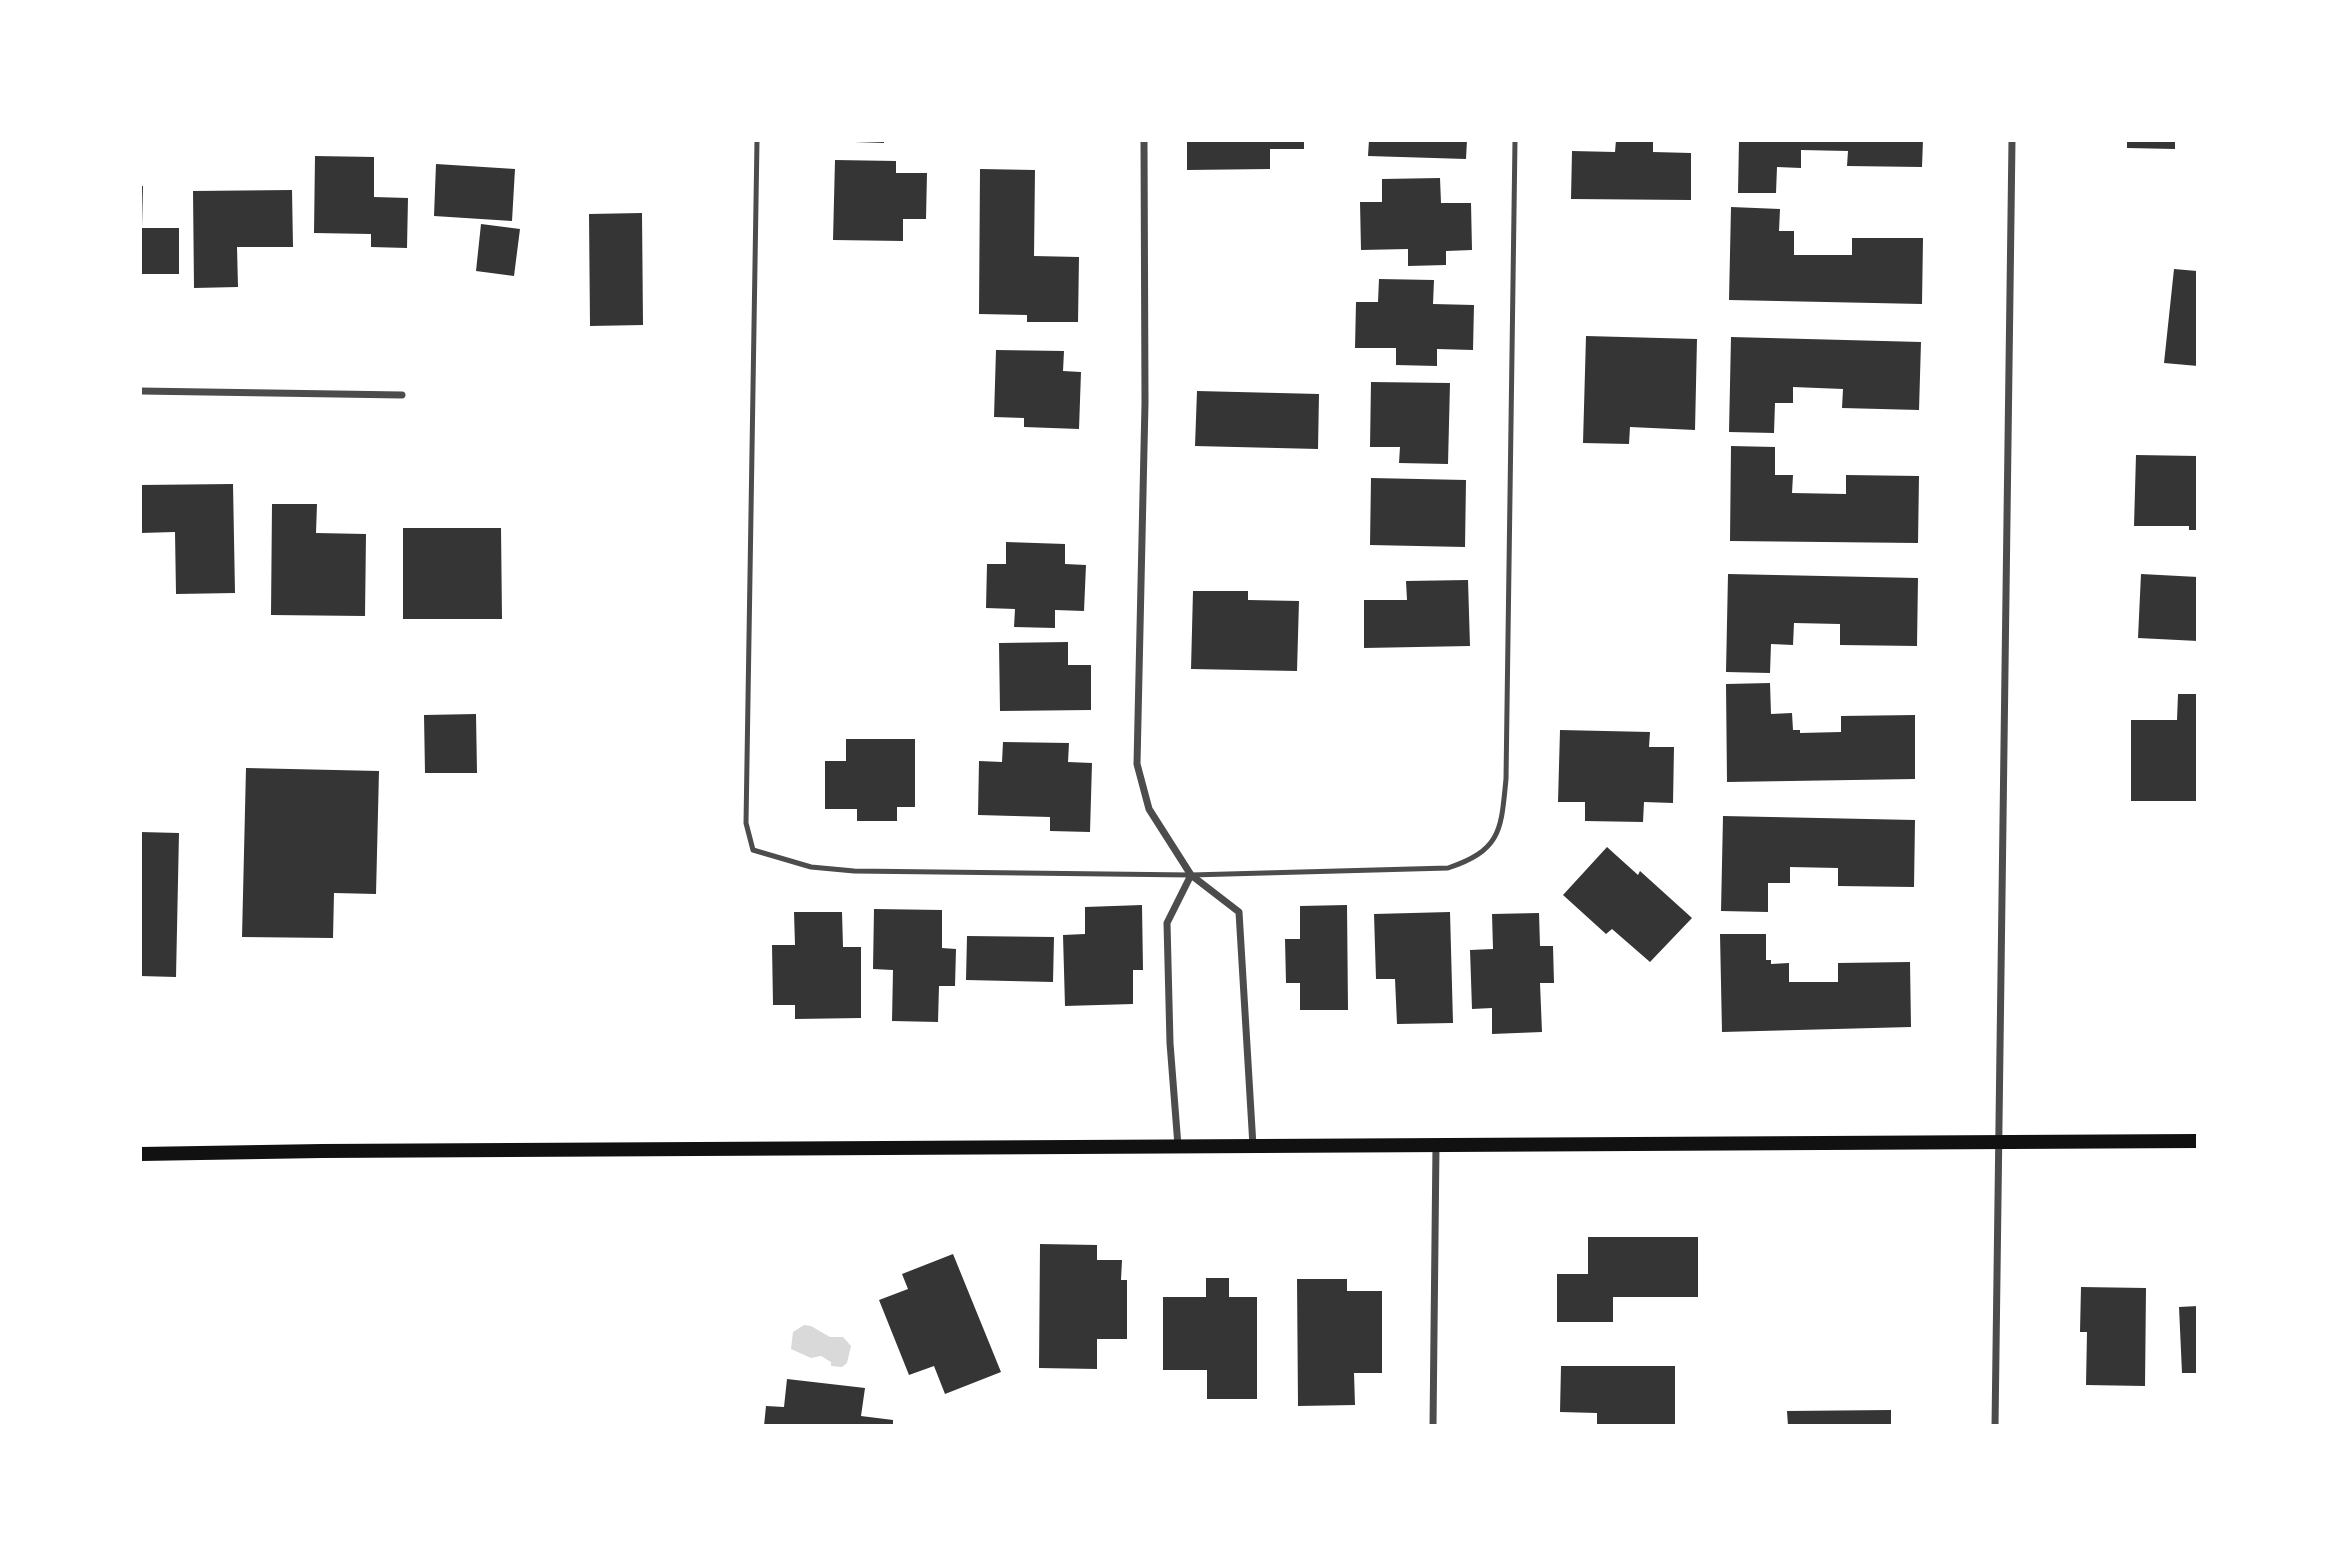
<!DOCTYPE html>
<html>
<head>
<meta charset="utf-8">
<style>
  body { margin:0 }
  #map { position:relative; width:2338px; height:1566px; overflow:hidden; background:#fff; font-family:Signika,sans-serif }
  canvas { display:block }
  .frame { position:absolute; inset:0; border:142px solid #fff; pointer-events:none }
</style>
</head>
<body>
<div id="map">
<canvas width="2338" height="1566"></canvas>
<div class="frame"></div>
</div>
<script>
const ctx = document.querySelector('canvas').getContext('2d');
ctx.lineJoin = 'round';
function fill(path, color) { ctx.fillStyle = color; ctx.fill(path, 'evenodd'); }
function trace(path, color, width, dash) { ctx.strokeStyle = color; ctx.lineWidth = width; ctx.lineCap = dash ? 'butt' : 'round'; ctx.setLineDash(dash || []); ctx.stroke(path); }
fill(new Path2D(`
  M 804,1325 L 811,1326 L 830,1337 L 843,1337 L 851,1346 L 847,1363 L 842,1367 L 831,1366 L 831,1362 L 821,1356 L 811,1358 L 791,1349 L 793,1332 Z`), '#d9d9d9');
fill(new Path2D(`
  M 854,140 L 884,140 L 884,143 L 854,142 Z
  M 1187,140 L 1304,140 L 1304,149 L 1270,149 L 1270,169 L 1187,170 Z
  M 1369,140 L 1467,140 L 1466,159 L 1368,156 Z
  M 1616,140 L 1653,140 L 1653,152 L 1691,153 L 1691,200 L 1571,199 L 1572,151 L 1615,152 Z
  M 1739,140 L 1923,140 L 1922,167 L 1847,166 L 1848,151 L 1801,150 L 1801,168 L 1777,167 L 1776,193 L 1738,193 Z
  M 2127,140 L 2175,140 L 2175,149 L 2127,148 Z
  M 315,156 L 374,157 L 374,197 L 408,198 L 407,248 L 371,247 L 371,234 L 314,233 Z
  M 835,160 L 896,161 L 896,173 L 927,173 L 926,219 L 903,219 L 903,241 L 833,240 Z
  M 436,164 L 515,169 L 512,221 L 434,216 Z
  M 980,169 L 1035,170 L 1034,256 L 1079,257 L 1078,322 L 1027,322 L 1027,315 L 979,314 Z
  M 1440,178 L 1441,203 L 1471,203 L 1472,250 L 1446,251 L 1446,265 L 1408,266 L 1408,249 L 1361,250 L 1360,202 L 1382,202 L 1382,179 Z
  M 140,186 L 143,186 L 142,228 L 179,228 L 179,274 L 140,274 Z
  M 292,190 L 293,247 L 237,247 L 238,287 L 194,288 L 193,191 Z
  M 1731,207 L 1780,209 L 1779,231 L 1794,231 L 1794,255 L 1852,255 L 1852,238 L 1923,238 L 1922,304 L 1729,300 Z
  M 642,213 L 643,325 L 590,326 L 589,214 Z
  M 481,224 L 520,229 L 514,276 L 476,271 Z
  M 2174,269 L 2197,271 L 2198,366 L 2164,363 Z
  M 1379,279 L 1434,280 L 1433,304 L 1474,305 L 1473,350 L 1437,349 L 1437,366 L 1396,365 L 1396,348 L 1355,348 L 1356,302 L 1378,302 Z
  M 1586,336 L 1697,339 L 1695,430 L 1630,427 L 1629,444 L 1583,443 Z
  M 1731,337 L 1921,342 L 1919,410 L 1842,408 L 1843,389 L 1793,387 L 1793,403 L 1775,403 L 1774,433 L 1729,432 Z
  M 996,350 L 1064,351 L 1063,371 L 1081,372 L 1079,429 L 1024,427 L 1024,418 L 994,417 Z
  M 1371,382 L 1450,383 L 1448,464 L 1399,463 L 1400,447 L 1370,447 Z
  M 1197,391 L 1319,394 L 1318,449 L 1195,446 Z
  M 1731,446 L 1775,447 L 1775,475 L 1793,475 L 1792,493 L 1846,494 L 1846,475 L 1919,476 L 1918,543 L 1730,541 Z
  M 2136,455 L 2198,456 L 2198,530 L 2189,530 L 2189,526 L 2134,526 Z
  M 1371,478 L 1466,480 L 1465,547 L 1370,545 Z
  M 233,484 L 235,593 L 176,594 L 175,532 L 140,533 L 140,485 Z
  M 272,504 L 317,504 L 316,533 L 366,534 L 365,616 L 271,615 Z
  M 403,528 L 501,528 L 502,619 L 403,619 Z
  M 1006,542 L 1065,544 L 1065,564 L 1086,565 L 1084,611 L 1055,610 L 1055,628 L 1014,627 L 1015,609 L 986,608 L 987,564 L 1006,564 Z
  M 1728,574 L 1918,578 L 1917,646 L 1840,645 L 1840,624 L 1794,623 L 1793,645 L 1771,644 L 1770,673 L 1726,672 Z
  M 2141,574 L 2198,577 L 2198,641 L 2138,638 Z
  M 1468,580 L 1470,646 L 1364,648 L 1364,600 L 1407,600 L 1406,581 Z
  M 1193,591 L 1248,591 L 1248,600 L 1299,601 L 1297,671 L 1191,669 Z
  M 1068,642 L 1068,665 L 1091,665 L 1091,710 L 1000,711 L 999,643 Z
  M 1770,683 L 1771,714 L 1792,713 L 1793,730 L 1800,730 L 1800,733 L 1841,732 L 1841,716 L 1915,715 L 1915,779 L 1727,782 L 1726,684 Z
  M 2178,694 L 2198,694 L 2198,801 L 2131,801 L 2131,720 L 2177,720 Z
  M 476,714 L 477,773 L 425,773 L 424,715 Z
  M 1560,730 L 1650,732 L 1649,747 L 1674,747 L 1673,803 L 1644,802 L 1643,822 L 1585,821 L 1585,802 L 1558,802 Z
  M 846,739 L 915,739 L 915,807 L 897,807 L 897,821 L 857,821 L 857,809 L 825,809 L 825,761 L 846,761 Z
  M 1003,742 L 1069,743 L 1068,762 L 1092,763 L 1090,832 L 1050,831 L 1050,817 L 978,815 L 979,761 L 1002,762 Z
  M 246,768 L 379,771 L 376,894 L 334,893 L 333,938 L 242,937 Z
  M 1723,816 L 1915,820 L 1914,887 L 1838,886 L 1838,868 L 1790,867 L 1790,883 L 1768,883 L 1768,912 L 1721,911 Z
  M 140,832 L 179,833 L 176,977 L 140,976 Z
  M 1607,847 L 1638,875 L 1640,871 L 1692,918 L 1650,962 L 1612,929 L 1606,934 L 1563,895 Z
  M 1142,905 L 1143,970 L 1133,970 L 1133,1004 L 1065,1006 L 1063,935 L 1085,934 L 1085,907 Z
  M 1347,905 L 1348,1010 L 1300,1010 L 1300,983 L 1286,983 L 1285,939 L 1300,939 L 1300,906 Z
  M 874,909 L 942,910 L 942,948 L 956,949 L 955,986 L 939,986 L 938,1022 L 892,1021 L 893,970 L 873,969 Z
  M 794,912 L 842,912 L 843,947 L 861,947 L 861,1018 L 795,1019 L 795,1005 L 773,1005 L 772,945 L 795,945 Z
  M 1450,912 L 1453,1023 L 1397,1024 L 1395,979 L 1376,979 L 1374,914 Z
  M 1539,913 L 1540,946 L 1553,946 L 1554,983 L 1540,983 L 1542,1032 L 1492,1034 L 1492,1008 L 1472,1009 L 1470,950 L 1493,949 L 1492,914 Z
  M 1720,934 L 1766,934 L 1766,960 L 1771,960 L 1771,964 L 1789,963 L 1789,982 L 1838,982 L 1838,963 L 1910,962 L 1911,1027 L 1722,1032 Z
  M 967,936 L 1054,937 L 1053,982 L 966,980 Z
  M 1588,1237 L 1698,1237 L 1698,1297 L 1613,1297 L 1613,1322 L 1557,1322 L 1557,1274 L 1588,1274 Z
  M 1040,1244 L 1097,1245 L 1097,1260 L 1122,1260 L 1121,1280 L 1127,1280 L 1127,1339 L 1097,1339 L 1097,1369 L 1039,1368 Z
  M 953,1254 L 1001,1372 L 945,1394 L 934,1366 L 909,1375 L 879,1300 L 908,1289 L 902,1274 Z
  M 1206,1278 L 1229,1278 L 1229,1297 L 1257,1297 L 1257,1399 L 1207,1399 L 1207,1370 L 1163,1370 L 1163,1297 L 1206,1297 Z
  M 1297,1279 L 1347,1279 L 1347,1291 L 1382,1291 L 1382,1373 L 1354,1373 L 1355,1405 L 1298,1406 Z
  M 2081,1287 L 2146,1288 L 2145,1386 L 2086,1385 L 2087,1332 L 2080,1332 Z
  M 2198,1306 L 2198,1373 L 2182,1373 L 2179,1307 Z
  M 1561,1366 L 1675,1366 L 1675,1426 L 1597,1426 L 1597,1413 L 1560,1412 Z
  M 787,1379 L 865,1388 L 861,1416 L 893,1420 L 893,1426 L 764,1426 L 766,1406 L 784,1407 Z
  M 1891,1410 L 1891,1426 L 1788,1426 L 1787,1411 Z`), '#353535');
trace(new Path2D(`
  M 757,140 L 746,823 L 753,850 L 811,867 L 854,871 L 1191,875 L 1448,868 C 1502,850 1501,829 1506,779 L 1515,140`), '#4c4c4c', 5);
trace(new Path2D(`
  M 1144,140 L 1145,403 L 1137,764 L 1149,809 L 1191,875 L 1239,912 L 1253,1146
  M 140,391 L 402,395
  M 1178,1146 L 1170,1043 L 1167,923 L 1191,875
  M 1433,1426 L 1436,1145
  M 1995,1426 L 2012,140`), '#4c4c4c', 7);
trace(new Path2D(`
  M 140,1154 L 322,1151 L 2198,1141`), '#111', 14);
</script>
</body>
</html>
